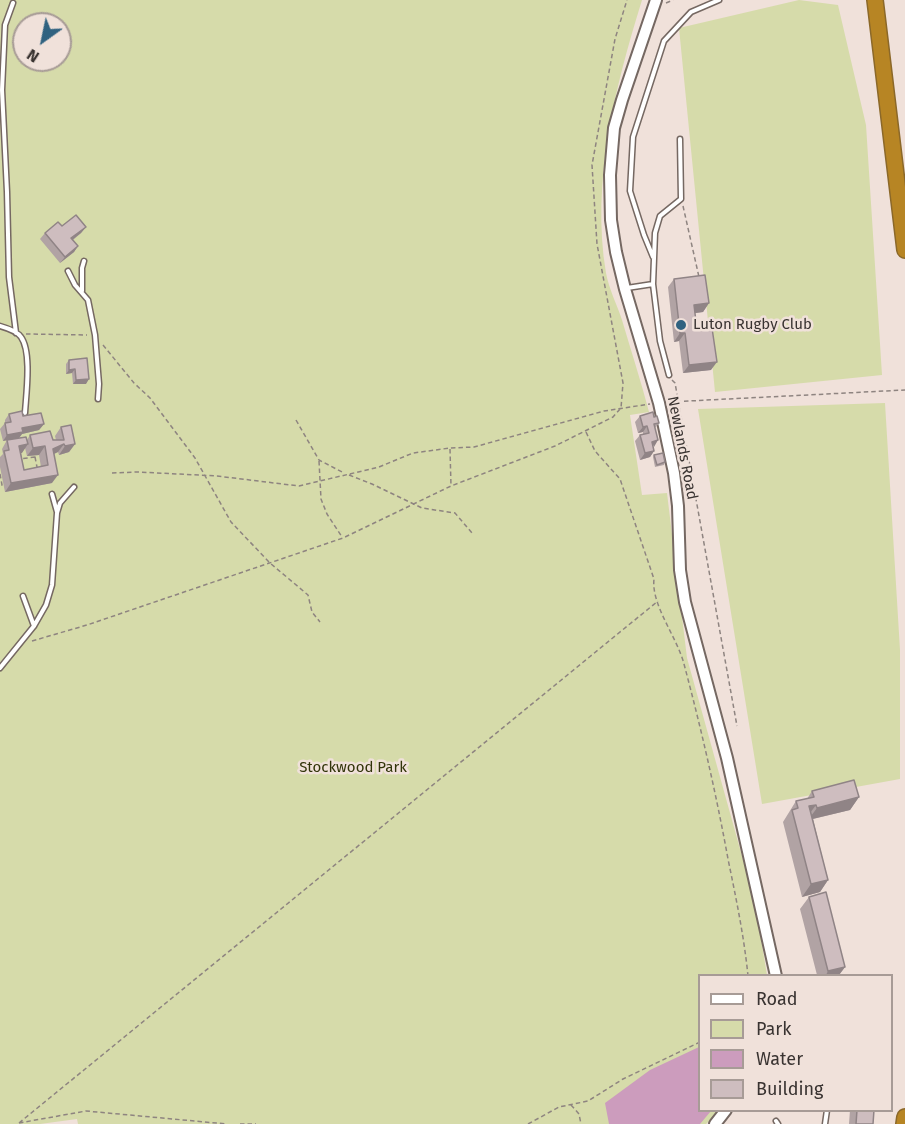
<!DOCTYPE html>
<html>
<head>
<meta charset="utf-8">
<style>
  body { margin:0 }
  #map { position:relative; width:905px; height:1124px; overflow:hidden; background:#f0e1da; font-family:"Fira Sans",sans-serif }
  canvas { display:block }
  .legend { position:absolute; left:698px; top:974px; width:195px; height:138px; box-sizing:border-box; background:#f0e1da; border:2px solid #a79b96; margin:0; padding:8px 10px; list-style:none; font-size:18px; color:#393331 }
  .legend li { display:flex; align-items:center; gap:12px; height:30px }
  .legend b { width:30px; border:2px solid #a79b96 }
  .north { position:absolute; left:12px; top:12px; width:60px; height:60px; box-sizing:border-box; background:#f0e1da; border:2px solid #a79b96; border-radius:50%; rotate:213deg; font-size:16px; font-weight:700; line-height:24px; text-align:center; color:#393331 }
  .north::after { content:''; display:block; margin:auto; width:21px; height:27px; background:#306280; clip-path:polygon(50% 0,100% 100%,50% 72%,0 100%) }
</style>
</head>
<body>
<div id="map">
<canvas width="905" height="1124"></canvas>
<ul class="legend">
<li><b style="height:8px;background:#fff"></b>Road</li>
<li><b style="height:16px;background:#d6dbaa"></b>Park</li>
<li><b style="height:16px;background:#cc9cbd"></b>Water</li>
<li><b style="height:16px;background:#cebdbf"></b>Building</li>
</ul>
<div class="north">N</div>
</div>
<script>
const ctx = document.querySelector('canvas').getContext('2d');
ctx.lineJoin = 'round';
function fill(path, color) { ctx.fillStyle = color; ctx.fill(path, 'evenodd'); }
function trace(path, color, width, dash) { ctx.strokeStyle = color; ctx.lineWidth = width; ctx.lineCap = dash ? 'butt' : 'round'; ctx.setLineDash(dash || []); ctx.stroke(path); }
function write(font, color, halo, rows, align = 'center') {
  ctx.font = font + ' "Fira Sans",sans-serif'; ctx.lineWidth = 5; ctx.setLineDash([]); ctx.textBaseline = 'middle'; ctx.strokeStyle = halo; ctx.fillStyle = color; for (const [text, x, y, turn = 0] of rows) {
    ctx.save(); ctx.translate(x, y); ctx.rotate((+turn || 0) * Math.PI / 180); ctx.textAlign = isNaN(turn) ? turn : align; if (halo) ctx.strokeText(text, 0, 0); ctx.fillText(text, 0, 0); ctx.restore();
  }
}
fill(new Path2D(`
  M 0,0 L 642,0 C 615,87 591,182 606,273 C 609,289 617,305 622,320 C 631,351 641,381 649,412 L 630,415 L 642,495 L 667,493 L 687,658 L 755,903 L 767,975 L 700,976 L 700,1110 L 719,1111 L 706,1124 L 78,1124 L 77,1119 L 40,1124 L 0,1124 ZM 24,24 L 60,24 L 60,60 L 24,60 Z
  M 799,0 L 838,5 L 866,125 L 882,375 L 715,392 L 679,28 Z
  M 885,403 L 900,650 L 900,779 L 762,804 L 698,409 Z`), '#d6dbaa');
fill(new Path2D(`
  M 699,1047 L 700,1110 L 711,1111 L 700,1124 L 609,1124 L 605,1103 L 650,1070 Z`), '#cc9cbd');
const service = new Path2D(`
  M 13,3 L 5,25 L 2,90 L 7,192 L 9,277 L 16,333
  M 653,257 L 644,235 L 630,191 L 633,137 L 664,41 L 691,12 L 719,0
  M 68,271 L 75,285 L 88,300 L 95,335 L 99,384 L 98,399
  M 653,284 L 655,233 L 660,216 L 681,199 L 680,139
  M 627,288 L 653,284 L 660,341 L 669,375
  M 82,291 L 82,268 L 84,261
  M 0,326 C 7,328 17,331 21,337 C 32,352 26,395 25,413
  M 52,494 L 57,512
  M 23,596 L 34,626
  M 0,668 L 34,626 L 46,605 L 52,585 L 57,513 L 60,503 L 74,487
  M 776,1121 L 778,1124
  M 825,1124 L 827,1110`);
const secondary = new Path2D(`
  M 656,0 L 622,100 L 614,128 L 610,175 L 611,220 L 616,252 L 625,289 L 659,403 L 674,473 L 678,506 L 680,570 L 685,602 L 727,758 L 776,976
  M 715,1124 L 726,1110`);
const motorway = new Path2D(`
  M 875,0 L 905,250
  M 904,1124 L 905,1117`);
trace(service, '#756862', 7);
trace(secondary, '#756862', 14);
trace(motorway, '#8b6829', 18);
trace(new Path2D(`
  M 666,3 L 673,0
  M 683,206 L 699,277
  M 26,334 L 87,335
  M 103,345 L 134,383 L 150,398 L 195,458 L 231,522 L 270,563 L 308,595 L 312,612 L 320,622
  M 672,380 L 675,383 L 737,726
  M 669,402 L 905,390
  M 296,420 L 319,460 L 344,473
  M 586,432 L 595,451 L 620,479 L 654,579 C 651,605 677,637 684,664 C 701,728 716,793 728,859 C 736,898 744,936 748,976
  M 450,449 L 451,486
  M 35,457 L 38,472 L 23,476 L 19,459 Z
  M 319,461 L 321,499 L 327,514 L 342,537
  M 112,473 L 137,472 L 217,476 L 299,486 L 379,467 L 413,453 L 450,448 L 474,447 L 604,411 L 650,404
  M 0,474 L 2,485 L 0,485
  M 349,475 L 372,484 L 422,508 L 455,513 L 472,533
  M 32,641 L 87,625 L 343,538 L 451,486 L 555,446 L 613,417 L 621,408 L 623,383 L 597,244 L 592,165 L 615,39 L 627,0
  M 571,1105 L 579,1114 L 581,1124
  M 19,1123 L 658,601
  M 19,1123 L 86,1111 L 227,1124
  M 240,1124 L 256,1124
  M 528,1124 L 559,1107 L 588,1101 L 623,1079 L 700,1042`), '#8e8480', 1.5, [4.5, 3]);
trace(service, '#fff', 4);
trace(secondary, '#fff', 10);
trace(motorway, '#b78524', 15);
fill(new Path2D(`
  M 62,226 L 86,227 L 81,233 L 73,240 L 78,246 L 74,252 L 60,263 L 40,239 L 45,233 Z
  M 674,279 L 709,303 L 703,312 L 695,313 L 697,330 L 711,370 L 683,373 L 679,341 L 674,342 L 668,287 Z
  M 69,360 L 86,384 L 73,384 L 72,373 L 66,374 L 66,364 Z
  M 9,414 L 23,416 L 44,424 L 39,430 L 22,434 L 19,438 L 27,440 L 30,435 L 56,440 L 55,436 L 61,427 L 75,444 L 69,452 L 59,455 L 58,452 L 54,454 L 52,483 L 5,492 L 0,467 L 0,457 L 3,454 L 2,449 L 7,440 L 3,441 L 0,429 L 5,423 L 5,420 ZM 25,448 L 27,456 L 39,455 L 41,467 L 24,470 L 21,453 Z
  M 640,416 L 654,417 L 659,423 L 655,428 L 653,447 L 654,451 L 650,457 L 640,460 L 635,441 L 640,435 L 643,434 L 643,432 L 638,433 L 635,422 Z
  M 654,455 L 665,462 L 664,465 L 655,467 L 653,457 Z
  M 812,791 L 859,797 L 850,810 L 813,819 L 828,880 L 820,892 L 802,897 L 783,822 L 796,801 L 807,799 Z
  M 809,897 L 845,967 L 839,975 L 817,975 L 800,909 Z
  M 850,1110 L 874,1110 L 873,1124 L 849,1124 Z`), '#b1a3a4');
fill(new Path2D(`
  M 86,227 L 81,233 L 67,244 L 71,238 Z
  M 78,246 L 74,252 L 60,263 L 65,257 Z
  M 709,303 L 703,312 L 688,314 L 694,305 Z
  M 680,333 L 685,333 L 679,341 L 674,342 Z
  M 717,362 L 711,370 L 683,373 L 689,365 Z
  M 75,369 L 72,373 L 66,374 L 69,370 Z
  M 89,379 L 86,384 L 73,384 L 76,380 Z
  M 44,424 L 39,430 L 22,434 L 19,438 L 3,441 L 7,435 L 22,428 Z
  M 647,426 L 643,432 L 638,433 L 643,427 Z
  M 658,440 L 654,447 L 652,442 Z
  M 28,444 L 22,453 L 13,454 L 19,446 Z
  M 64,444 L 58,452 L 47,457 L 53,449 Z
  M 75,444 L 69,452 L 59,455 L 65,446 Z
  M 45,446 L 39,455 L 27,456 L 33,448 Z
  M 654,451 L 650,457 L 640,460 L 645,453 Z
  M 58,475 L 52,483 L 5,492 L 11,483 Z
  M 859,797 L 850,810 L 808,820 L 817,808 Z
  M 816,805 L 807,817 L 809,806 Z
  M 828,880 L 820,892 L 802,897 L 811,884 Z
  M 845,967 L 839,975 L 826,975 L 828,971 Z`), '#908486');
const building = new Path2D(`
  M 76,215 L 86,227 L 71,238 L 78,246 L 65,257 L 45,233 L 58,222 L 62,226 Z
  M 705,275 L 709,303 L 694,305 L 697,330 L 712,328 L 717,362 L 689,365 L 685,333 L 680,333 L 674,279 Z
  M 87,358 L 89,379 L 76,380 L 75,369 L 69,370 L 69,360 Z
  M 22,411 L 23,416 L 41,413 L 44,424 L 22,428 L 23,432 L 7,435 L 5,423 L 11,422 L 9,414 Z
  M 653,412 L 654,417 L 657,416 L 659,423 L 654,424 L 658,440 L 652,442 L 654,451 L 645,453 L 640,435 L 649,433 L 647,426 L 643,427 L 640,416 Z
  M 71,425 L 75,444 L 65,446 L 64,444 L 53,449 L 58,475 L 11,483 L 4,451 L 9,450 L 7,440 L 26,437 L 28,444 L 19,446 L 24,470 L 48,465 L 45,446 L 33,448 L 30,435 L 50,431 L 53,440 L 64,440 L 61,427 Z
  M 663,453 L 665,462 L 657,465 L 654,455 Z
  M 854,780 L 859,797 L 817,808 L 816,805 L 809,806 L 828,880 L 811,884 L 792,810 L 798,808 L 796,801 L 814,797 L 812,791 Z
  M 826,892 L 845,967 L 828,971 L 809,897 Z
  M 857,1110 L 874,1110 L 873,1124 L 856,1124 Z`);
fill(building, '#cebdbf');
trace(building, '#908486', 1.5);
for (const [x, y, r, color] of [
  [681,325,6,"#306280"]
]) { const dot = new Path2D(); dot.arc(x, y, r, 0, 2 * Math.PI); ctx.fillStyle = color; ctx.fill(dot); trace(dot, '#f0e1da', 2); }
write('15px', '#393331', '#f0e1da', [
  ["Luton Rugby Club",693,325]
], 'left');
write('15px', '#393331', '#f0e1da', [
  ["Newlands Road",682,448,79]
]);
write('15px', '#313409', '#f0e1da', [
  ["Stockwood Park",353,768]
]);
</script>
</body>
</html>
